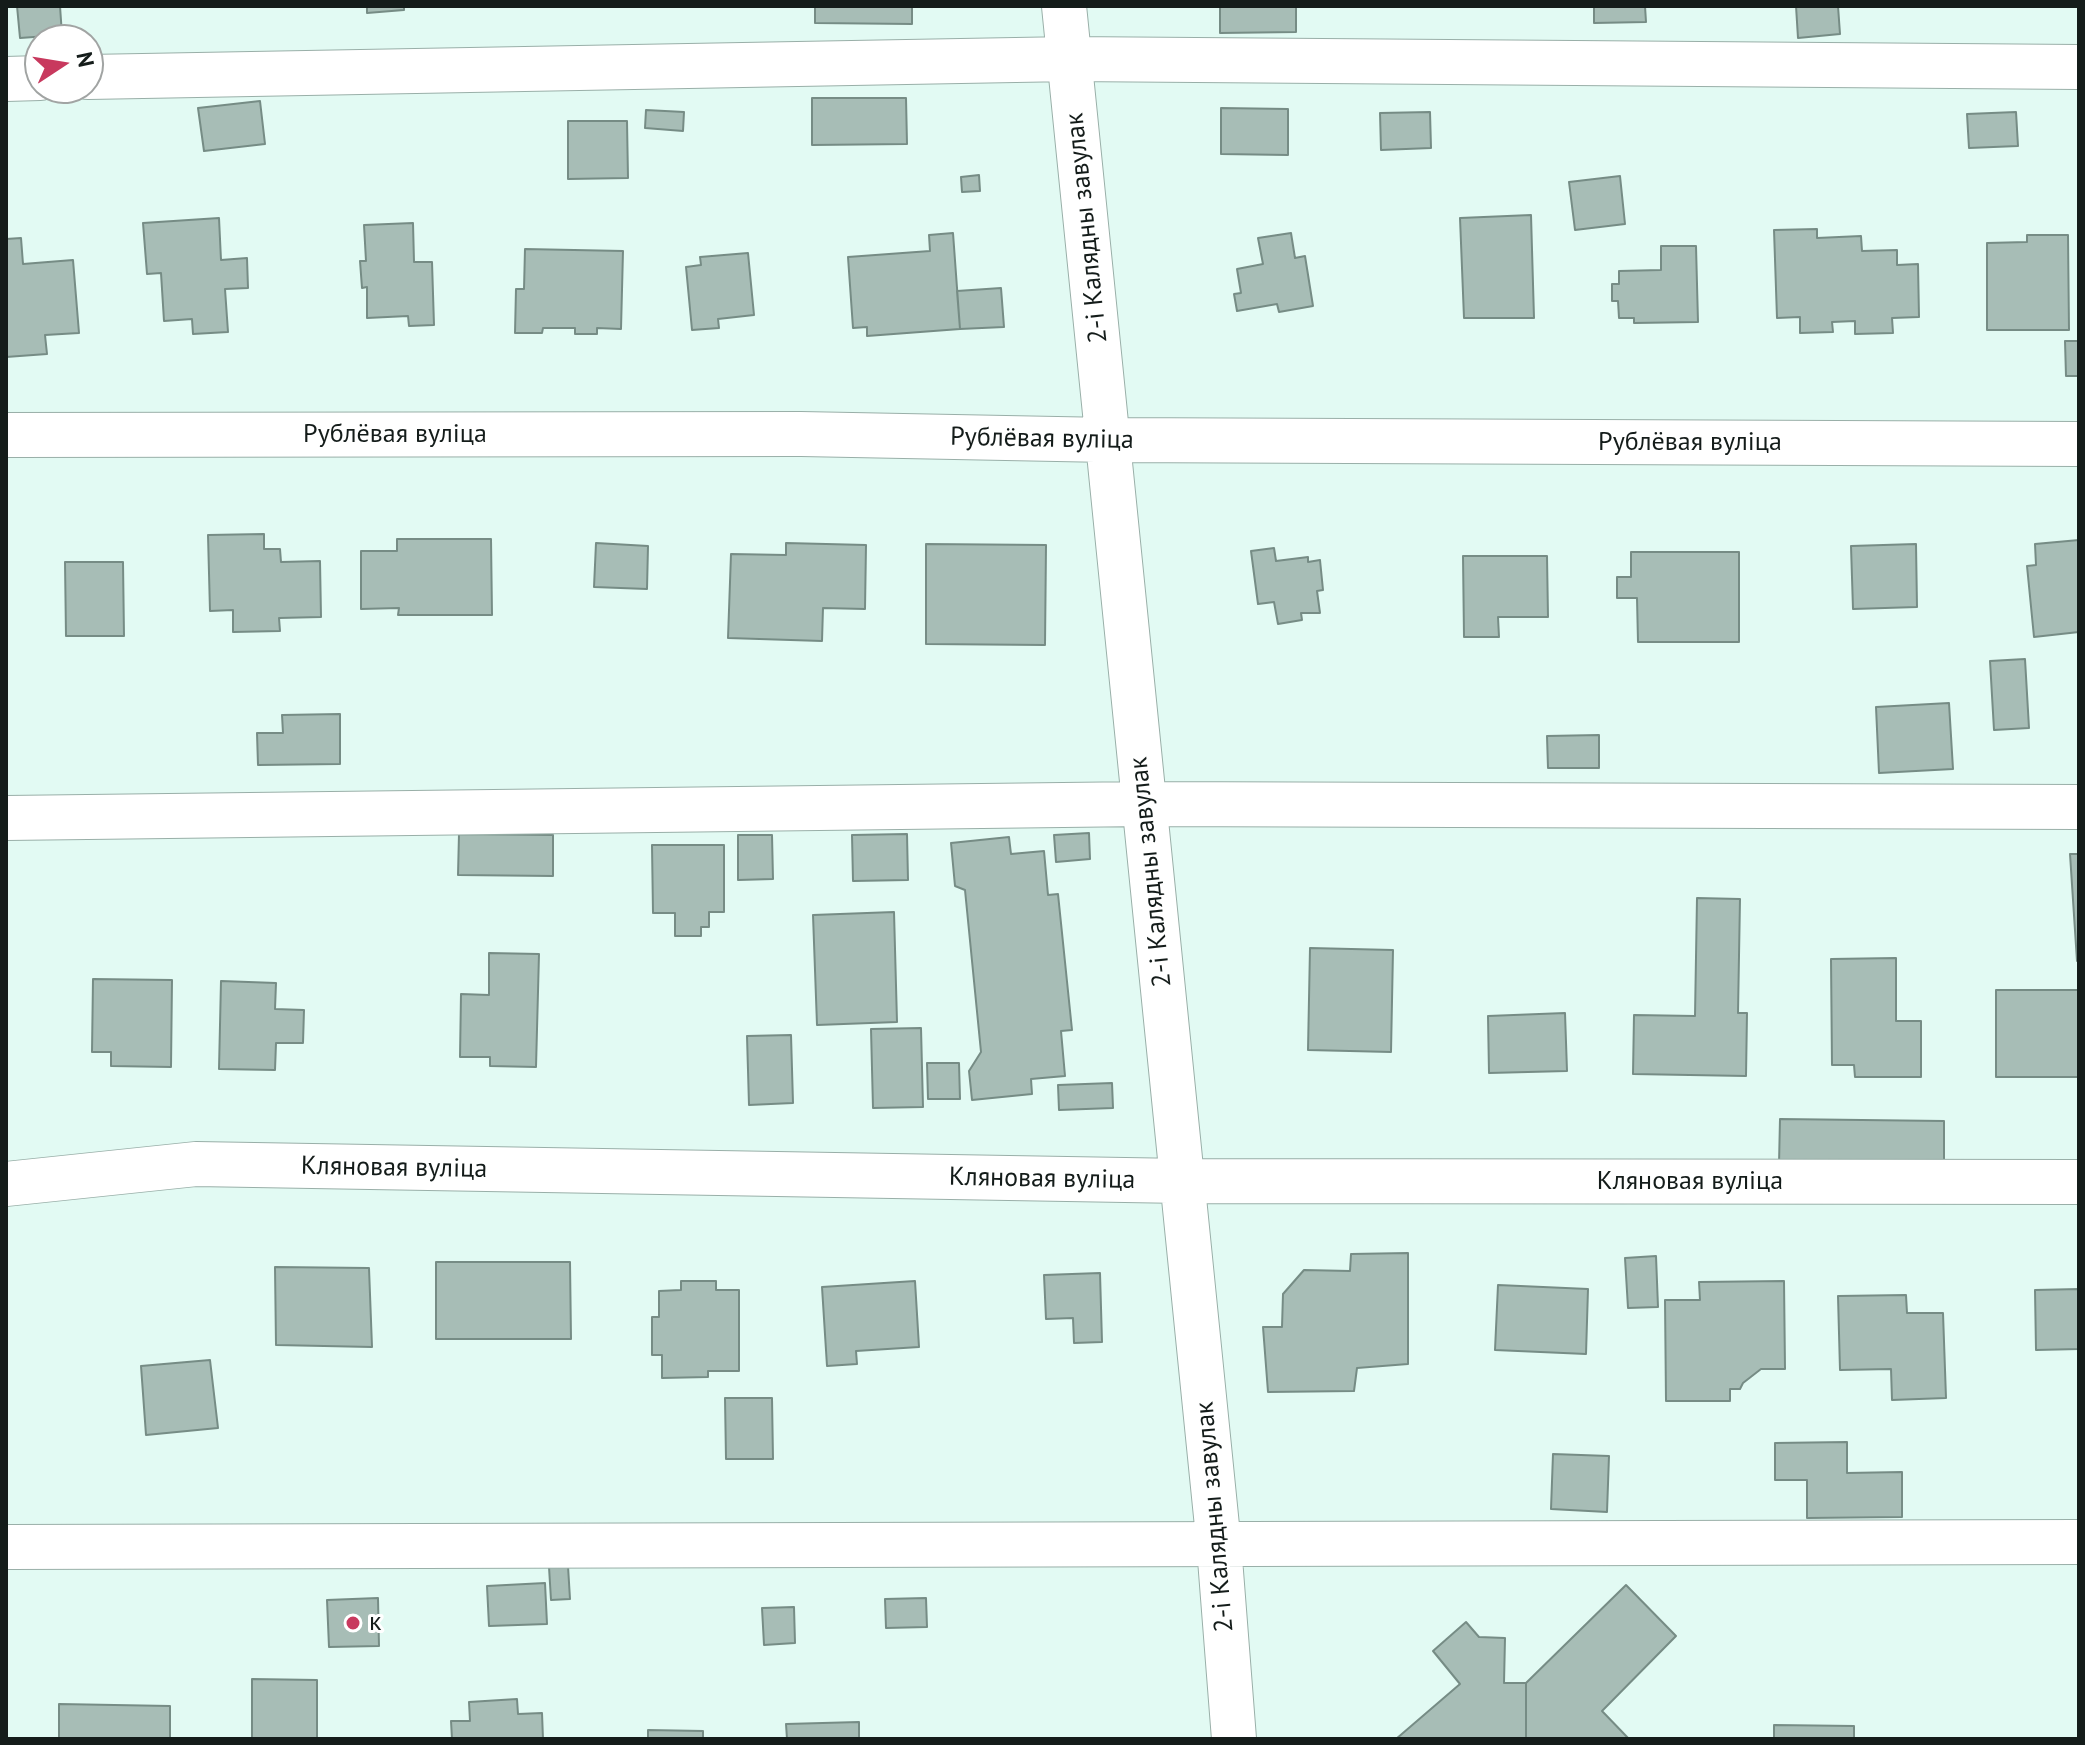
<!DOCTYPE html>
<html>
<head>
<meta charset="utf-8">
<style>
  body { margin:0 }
  #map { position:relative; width:2085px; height:1745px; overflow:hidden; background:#e2faf3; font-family:"PT Sans",sans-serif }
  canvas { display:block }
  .frame { position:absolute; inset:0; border:8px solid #141c1a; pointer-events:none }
  .north { position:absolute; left:24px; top:24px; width:80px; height:80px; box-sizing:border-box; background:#fff; border:2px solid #a1a4a3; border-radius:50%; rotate:78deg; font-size:22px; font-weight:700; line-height:32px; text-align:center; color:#141c1a }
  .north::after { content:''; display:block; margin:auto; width:28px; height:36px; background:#c8395e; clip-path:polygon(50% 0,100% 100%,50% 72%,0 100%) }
</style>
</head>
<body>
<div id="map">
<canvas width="2085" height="1745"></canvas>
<div class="frame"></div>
<div class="north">N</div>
</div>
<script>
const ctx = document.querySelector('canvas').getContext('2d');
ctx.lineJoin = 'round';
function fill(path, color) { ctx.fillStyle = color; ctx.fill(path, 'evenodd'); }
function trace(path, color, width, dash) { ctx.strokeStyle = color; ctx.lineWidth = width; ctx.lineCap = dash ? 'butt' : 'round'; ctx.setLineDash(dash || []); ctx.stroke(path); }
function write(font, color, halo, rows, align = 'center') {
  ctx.font = font + ' "PT Sans",sans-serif'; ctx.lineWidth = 6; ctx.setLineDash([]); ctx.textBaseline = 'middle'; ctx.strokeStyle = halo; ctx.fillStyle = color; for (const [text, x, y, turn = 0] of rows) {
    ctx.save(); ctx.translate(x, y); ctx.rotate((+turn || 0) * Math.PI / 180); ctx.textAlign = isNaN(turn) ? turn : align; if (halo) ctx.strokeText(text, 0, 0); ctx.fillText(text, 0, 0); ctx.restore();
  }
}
const building = new Path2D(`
  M 17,6 L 60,6 L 62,35 L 20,38 Z
  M 367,6 L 404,6 L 404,10 L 367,13 Z
  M 815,6 L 912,6 L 912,24 L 815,23 Z
  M 1220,6 L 1296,6 L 1296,32 L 1220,33 Z
  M 1594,6 L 1645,6 L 1646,22 L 1594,23 Z
  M 1796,6 L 1838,6 L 1840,34 L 1798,38 Z
  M 812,98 L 906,98 L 907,144 L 812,145 Z
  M 260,101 L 265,144 L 204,151 L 198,108 Z
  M 1221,108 L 1288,109 L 1288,155 L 1221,154 Z
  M 646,110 L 684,112 L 683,131 L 645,128 Z
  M 1430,112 L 1431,148 L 1381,150 L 1380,113 Z
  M 2016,112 L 2018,146 L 1969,148 L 1967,114 Z
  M 568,121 L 627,121 L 628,178 L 568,179 Z
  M 979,175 L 980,191 L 962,192 L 961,177 Z
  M 1620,176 L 1625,224 L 1575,230 L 1569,182 Z
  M 1531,215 L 1534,318 L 1464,318 L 1460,218 Z
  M 219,218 L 221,260 L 247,258 L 248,288 L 225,289 L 228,332 L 193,334 L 192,319 L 164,321 L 161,273 L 147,274 L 143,223 Z
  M 413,223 L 414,262 L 432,262 L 434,325 L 409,326 L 408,316 L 367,318 L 367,287 L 362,288 L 360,261 L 366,261 L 364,225 Z
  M 1817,229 L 1817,238 L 1861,236 L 1862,251 L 1897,250 L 1897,265 L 1918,264 L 1919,317 L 1892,318 L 1893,333 L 1855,334 L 1855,321 L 1832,322 L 1833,332 L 1800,333 L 1800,317 L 1777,318 L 1774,230 Z
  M 953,233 L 960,329 L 867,336 L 867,327 L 853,328 L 848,257 L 930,251 L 929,235 Z
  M 1291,233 L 1295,258 L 1305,256 L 1313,306 L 1279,312 L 1277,304 L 1237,311 L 1234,294 L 1241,293 L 1237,269 L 1263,264 L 1258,238 Z
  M 2027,235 L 2068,235 L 2069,330 L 1987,330 L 1987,243 L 2027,242 Z
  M 21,238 L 23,264 L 73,260 L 79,333 L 45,335 L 47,354 L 6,357 L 6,239 Z
  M 1661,246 L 1696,246 L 1698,322 L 1634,323 L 1634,318 L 1619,318 L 1618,301 L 1612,301 L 1612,284 L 1619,284 L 1619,271 L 1661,270 Z
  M 525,249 L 623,251 L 621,329 L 597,328 L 597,334 L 575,334 L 575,328 L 543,328 L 542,333 L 515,333 L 516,289 L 524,289 Z
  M 748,253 L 754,315 L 718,319 L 719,328 L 692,330 L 686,267 L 701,265 L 700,257 Z
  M 1001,288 L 1004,327 L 960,329 L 957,291 Z
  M 2065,341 L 2079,341 L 2079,376 L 2066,376 Z
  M 264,534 L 264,549 L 280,549 L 281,562 L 320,561 L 321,617 L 279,618 L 280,631 L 233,632 L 233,610 L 210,611 L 208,535 Z
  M 397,539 L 491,539 L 492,615 L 398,615 L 399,608 L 361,609 L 361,551 L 397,551 Z
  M 2079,540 L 2079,632 L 2034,637 L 2027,566 L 2036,565 L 2035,544 Z
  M 596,543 L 648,546 L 647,589 L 594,587 Z
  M 786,543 L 866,545 L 865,609 L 823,608 L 822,641 L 728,638 L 731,554 L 786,555 Z
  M 926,544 L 1046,545 L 1045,645 L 926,644 Z
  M 1916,544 L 1917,607 L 1853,609 L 1851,546 Z
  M 1274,548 L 1276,561 L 1308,557 L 1308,562 L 1320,560 L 1323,590 L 1317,591 L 1320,613 L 1301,613 L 1302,620 L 1278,624 L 1274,602 L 1258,604 L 1251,551 Z
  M 1631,552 L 1739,552 L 1739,642 L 1638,642 L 1637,598 L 1617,598 L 1617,577 L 1631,577 Z
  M 1463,556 L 1547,556 L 1548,617 L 1498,617 L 1499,637 L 1464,637 Z
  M 65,562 L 123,562 L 124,636 L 66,636 Z
  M 2025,659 L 2029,728 L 1994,730 L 1990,661 Z
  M 1949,703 L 1953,769 L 1879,773 L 1876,707 Z
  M 340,714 L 340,764 L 258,765 L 257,733 L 283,733 L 282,715 Z
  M 1599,735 L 1599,768 L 1548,768 L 1547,736 Z
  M 1089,833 L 1090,859 L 1056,862 L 1054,835 Z
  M 459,834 L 553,835 L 553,876 L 458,875 Z
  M 907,834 L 908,880 L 853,881 L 852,835 Z
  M 738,835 L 772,835 L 773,879 L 738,880 Z
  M 1009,837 L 1011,854 L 1044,851 L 1048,895 L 1058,894 L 1072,1030 L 1061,1031 L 1065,1076 L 1031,1079 L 1032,1094 L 972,1100 L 969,1071 L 981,1052 L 965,890 L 955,886 L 951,843 Z
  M 652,845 L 724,845 L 724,912 L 709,912 L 709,927 L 701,927 L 701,936 L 675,936 L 675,913 L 653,913 Z
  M 2070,854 L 2079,854 L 2079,961 L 2077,961 Z
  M 1697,898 L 1740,899 L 1738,1013 L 1747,1013 L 1746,1076 L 1633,1074 L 1634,1015 L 1695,1016 Z
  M 894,912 L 897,1022 L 817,1025 L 813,915 Z
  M 1310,948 L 1393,950 L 1391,1052 L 1308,1050 Z
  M 489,953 L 539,954 L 536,1067 L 490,1066 L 490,1057 L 460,1057 L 461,994 L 489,995 Z
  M 1896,958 L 1896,1021 L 1921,1021 L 1921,1077 L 1855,1077 L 1854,1065 L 1832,1065 L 1831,959 Z
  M 93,979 L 172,980 L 171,1067 L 111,1066 L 111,1052 L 92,1052 Z
  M 221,981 L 276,983 L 275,1009 L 304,1010 L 303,1043 L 276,1043 L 275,1070 L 219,1069 Z
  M 1996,990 L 2079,990 L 2079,1077 L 1996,1077 Z
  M 1565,1013 L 1567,1071 L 1489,1073 L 1488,1016 Z
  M 921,1028 L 923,1107 L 873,1108 L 871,1029 Z
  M 791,1035 L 793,1103 L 749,1105 L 747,1036 Z
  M 927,1063 L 959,1063 L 960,1099 L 928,1099 Z
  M 1112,1083 L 1113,1108 L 1059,1110 L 1058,1085 Z
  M 1780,1119 L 1944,1121 L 1944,1165 L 1779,1164 Z
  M 1408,1253 L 1408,1364 L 1357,1368 L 1354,1391 L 1268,1392 L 1263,1327 L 1282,1327 L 1283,1294 L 1304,1270 L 1350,1271 L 1351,1254 Z
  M 1656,1256 L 1658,1307 L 1628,1308 L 1625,1258 Z
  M 436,1262 L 570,1262 L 571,1339 L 436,1339 Z
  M 275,1267 L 369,1268 L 372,1347 L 276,1345 Z
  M 1100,1273 L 1102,1342 L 1074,1343 L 1073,1318 L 1046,1319 L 1044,1275 Z
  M 681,1281 L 716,1281 L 716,1290 L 739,1290 L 739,1371 L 708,1371 L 708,1377 L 662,1378 L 662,1355 L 652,1355 L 652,1317 L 659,1317 L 659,1291 L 681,1290 Z
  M 915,1281 L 919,1347 L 856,1351 L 857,1364 L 827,1366 L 822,1287 Z
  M 1784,1281 L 1785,1369 L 1761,1369 L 1743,1383 L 1740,1389 L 1730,1389 L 1730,1401 L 1666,1401 L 1665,1300 L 1700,1300 L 1699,1282 Z
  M 1498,1285 L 1588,1289 L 1586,1354 L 1495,1350 Z
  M 2079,1289 L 2079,1349 L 2036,1350 L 2035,1290 Z
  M 1906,1295 L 1907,1313 L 1943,1313 L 1946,1398 L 1892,1400 L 1891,1369 L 1840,1370 L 1838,1296 Z
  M 210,1360 L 218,1428 L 146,1435 L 141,1366 Z
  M 725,1398 L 772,1398 L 773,1459 L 726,1459 Z
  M 1847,1442 L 1847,1473 L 1902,1472 L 1902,1517 L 1807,1518 L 1807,1480 L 1775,1480 L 1775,1443 Z
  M 1553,1454 L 1609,1456 L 1607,1512 L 1551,1509 Z
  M 568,1566 L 570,1599 L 551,1600 L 549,1567 Z
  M 545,1583 L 547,1624 L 489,1626 L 487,1586 Z
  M 1626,1585 L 1676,1636 L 1602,1711 L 1629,1739 L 1526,1739 L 1526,1683 Z
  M 378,1598 L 379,1646 L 329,1647 L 327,1600 Z
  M 926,1598 L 927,1627 L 886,1628 L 885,1599 Z
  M 794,1607 L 795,1643 L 764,1645 L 762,1608 Z
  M 1466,1622 L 1479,1637 L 1505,1638 L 1504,1683 L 1526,1683 L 1526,1739 L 1396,1739 L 1460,1684 L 1433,1651 Z
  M 252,1679 L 317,1680 L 317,1739 L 252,1739 Z
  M 517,1699 L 518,1714 L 542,1713 L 543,1739 L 452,1739 L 451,1721 L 470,1721 L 469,1702 Z
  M 59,1704 L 170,1706 L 170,1739 L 59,1739 Z
  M 859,1722 L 859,1739 L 787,1739 L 786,1724 Z
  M 1774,1725 L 1854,1726 L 1854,1739 L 1774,1739 Z
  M 648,1730 L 703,1731 L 703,1739 L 648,1739 Z`);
fill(building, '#a7bdb6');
trace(building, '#768c85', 2);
const minor = new Path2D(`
  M 1064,6 L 1219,1546 L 1234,1739
  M 88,77 L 1070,59 L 2079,67
  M 6,79 L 40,78
  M 6,435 L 801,434 L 1108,440 L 2079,444
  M 6,818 L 1144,804 L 2079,807
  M 6,1184 L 196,1164 L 1183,1181 L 2079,1182
  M 6,1547 L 2079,1542`);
trace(minor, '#99afa8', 46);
trace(minor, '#fff', 44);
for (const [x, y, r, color] of [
  [353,1623,8,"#c8395e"]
]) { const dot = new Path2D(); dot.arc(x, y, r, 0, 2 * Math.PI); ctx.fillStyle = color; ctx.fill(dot); trace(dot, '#fff', 3); }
write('26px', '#141c1a', '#fff', [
  ["2-і Калядны завулак",1087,228,-96],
  ["Рублёвая вуліца",395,435],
  ["Рублёвая вуліца",1042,439,1],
  ["Рублёвая вуліца",1690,443],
  ["2-і Калядны завулак",1151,872,-96],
  ["Кляновая вуліца",394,1168,1],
  ["Кляновая вуліца",1042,1179,1],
  ["Кляновая вуліца",1690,1182],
  ["2-і Калядны завулак",1215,1517,-95]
]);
write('26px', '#141c1a', '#fff', [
  ["к",369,1623]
], 'left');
</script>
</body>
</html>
